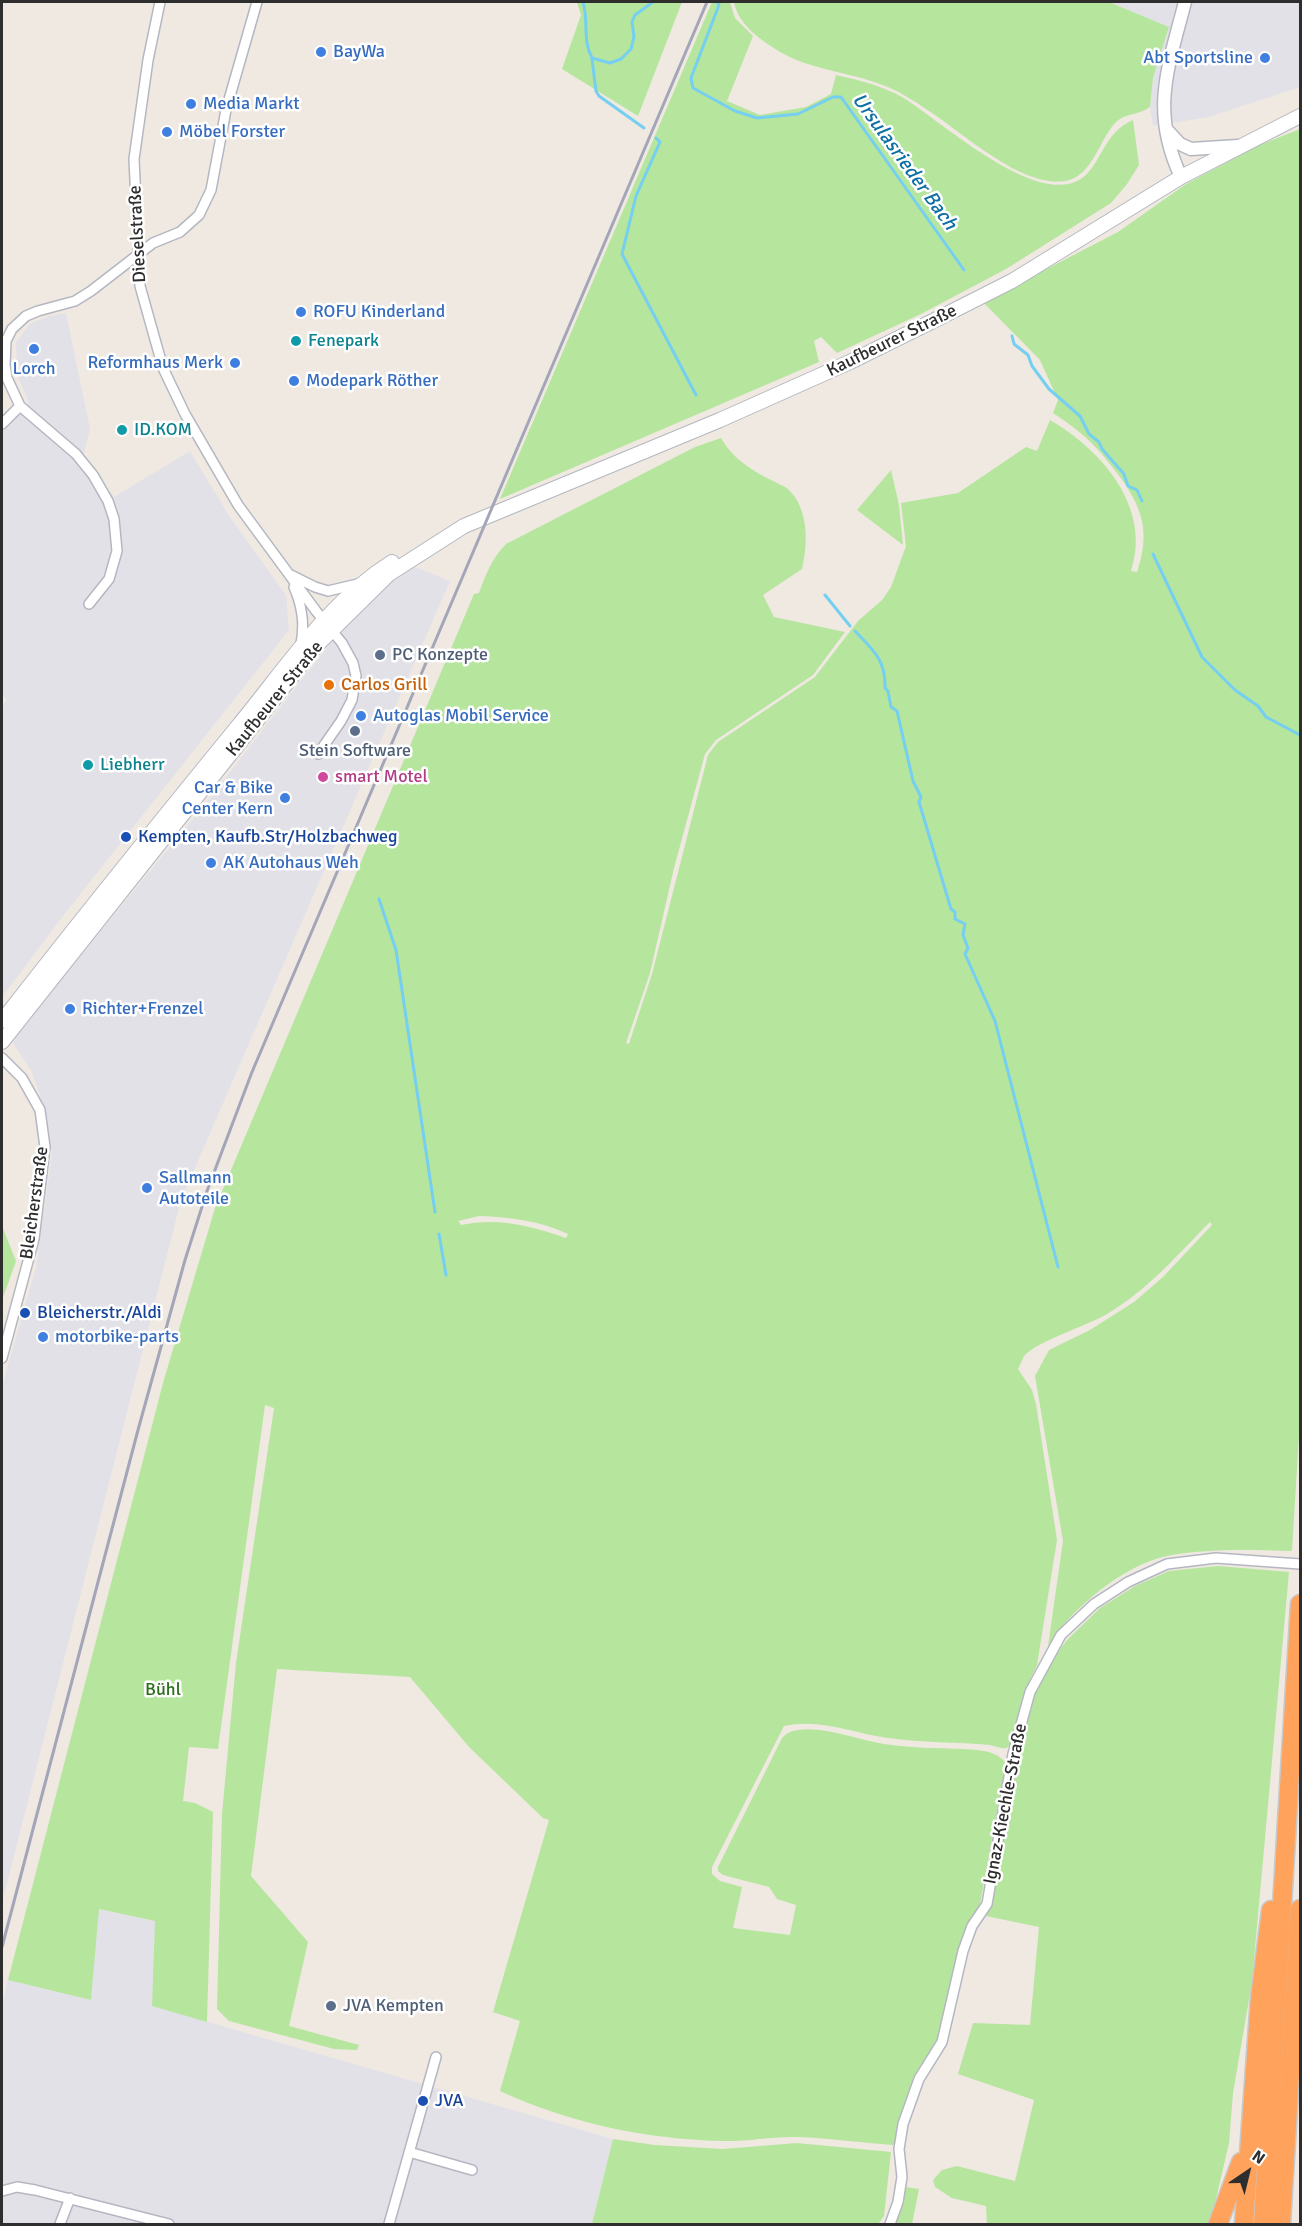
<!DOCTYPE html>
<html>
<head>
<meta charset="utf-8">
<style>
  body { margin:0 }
  #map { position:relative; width:1302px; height:2226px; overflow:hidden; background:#efe9e1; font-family:Signika,sans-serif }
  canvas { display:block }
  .frame { position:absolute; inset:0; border:3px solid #2e2e2e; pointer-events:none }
  .north { position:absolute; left:1218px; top:2142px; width:60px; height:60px; -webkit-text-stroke:4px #fff; paint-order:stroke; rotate:35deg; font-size:16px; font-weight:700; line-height:24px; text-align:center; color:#2e2e2e }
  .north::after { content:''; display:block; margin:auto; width:21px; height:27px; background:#2e2e2e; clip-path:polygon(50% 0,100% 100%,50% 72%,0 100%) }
</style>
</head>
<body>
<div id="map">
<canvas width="1302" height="2226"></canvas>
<div class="frame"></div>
<div class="north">N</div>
</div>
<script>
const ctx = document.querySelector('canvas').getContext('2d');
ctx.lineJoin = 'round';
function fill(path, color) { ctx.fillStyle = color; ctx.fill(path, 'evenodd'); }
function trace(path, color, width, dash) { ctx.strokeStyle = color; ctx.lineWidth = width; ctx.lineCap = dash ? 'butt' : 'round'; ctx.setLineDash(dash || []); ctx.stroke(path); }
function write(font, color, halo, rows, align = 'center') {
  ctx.font = font + ' Signika,sans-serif'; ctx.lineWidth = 5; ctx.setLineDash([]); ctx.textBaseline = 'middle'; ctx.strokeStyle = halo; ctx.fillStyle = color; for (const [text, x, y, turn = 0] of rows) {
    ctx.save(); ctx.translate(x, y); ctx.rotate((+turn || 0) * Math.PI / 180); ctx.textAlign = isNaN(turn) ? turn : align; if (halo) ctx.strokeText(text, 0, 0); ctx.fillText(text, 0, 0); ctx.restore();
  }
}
fill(new Path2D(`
  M 1109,2 L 1300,2 L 1300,87 L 1209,117 L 1153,126 L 1150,107 L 1153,78 L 1169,27 Z
  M 66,313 L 90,429 L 83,457 L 114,497 L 190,451 L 228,514 L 286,595 L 289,630 L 63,916 L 2,997 L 2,707 L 7,700 L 2,695 L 2,429 L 29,403 L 17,375 L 16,342 L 30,324 L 49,316 Z
  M 408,564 L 450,581 L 181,1200 L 2,1903 L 2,1386 L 36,1268 L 52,1154 L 47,1116 L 31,1070 L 11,1040 L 206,803 L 361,603 Z
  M 98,1909 L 156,1921 L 153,2006 L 613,2139 L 592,2224 L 2,2224 L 2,2004 L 8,1980 L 91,2000 Z`), '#e3e1e8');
fill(new Path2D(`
  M 577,2 L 682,2 L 638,116 L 562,69 L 581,15 Z
  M 712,2 L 730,2 L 735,18 L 753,36 L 727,101 L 760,115 L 806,107 L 831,94 L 836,75 C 859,80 882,86 902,97 C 940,120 1033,206 1079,180 C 1101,168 1102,133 1133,120 L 1139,165 L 1127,184 L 1111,203 L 1006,269 L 921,314 L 837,353 L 821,337 L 814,341 L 819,362 L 500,499 Z
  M 734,2 L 1109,2 L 1169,27 L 1153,78 L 1150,107 C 1141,114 1125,114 1117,121 C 1099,138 1094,176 1065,181 C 1022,188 963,133 929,111 C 913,100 896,89 877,83 C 847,72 810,69 782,53 C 762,41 738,25 734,2 Z
  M 1300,129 L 1300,1418 L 1292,1551 C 1251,1550 1209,1548 1167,1556 C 1123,1565 1071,1609 1048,1646 L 1063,1541 L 1035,1376 L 1049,1350 L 1090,1330 L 1134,1302 L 1163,1277 L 1212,1225 L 1210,1222 C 1176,1256 1149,1289 1107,1314 C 1087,1326 1037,1341 1024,1356 C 1022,1360 1020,1365 1018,1369 L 1032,1390 L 1036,1404 L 1057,1540 L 1037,1665 L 1025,1690 L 1012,1743 C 1006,1752 999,1747 990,1745 C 957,1742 922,1743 888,1738 C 853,1733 820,1718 784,1726 L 712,1867 L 712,1874 L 720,1881 L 742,1887 L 733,1928 L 790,1935 L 796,1905 L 777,1899 L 769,1887 L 723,1875 L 718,1871 L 718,1867 L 782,1738 C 787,1733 790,1731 798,1730 C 824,1726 858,1740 884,1744 C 910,1748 937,1748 963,1749 C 978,1750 996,1750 1006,1763 L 980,1904 L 968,1925 L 958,1950 L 947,2011 L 937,2040 L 914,2076 L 899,2124 L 896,2141 L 893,2145 C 861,2143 830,2138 798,2137 C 772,2136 746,2142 721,2141 C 645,2139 569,2123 500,2091 L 520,2021 L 493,2012 L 549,1820 L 543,1818 L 469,1747 L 410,1677 L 277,1669 L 251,1876 L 308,1942 L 289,2026 L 359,2045 L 357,2050 L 334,2049 L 229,2021 L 217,2009 L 222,1814 L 236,1663 L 274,1408 L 265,1405 L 218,1749 L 189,1747 L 183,1801 L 195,1803 L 213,1812 L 207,2022 L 152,2006 L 155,1921 L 99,1909 L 91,2000 L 8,1980 L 163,1383 L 215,1208 L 474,594 L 479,593 C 486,574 492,558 506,544 L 695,447 L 721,438 C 732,458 751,470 771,480 C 776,483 783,485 788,489 C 809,509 808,543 802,569 L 763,595 L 774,617 L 845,632 L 813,675 L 716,740 L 705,754 L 674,868 L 650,973 L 626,1043 L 629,1044 L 652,974 L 708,755 L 718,742 L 815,677 L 858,621 L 882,600 L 891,587 L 906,546 L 901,503 L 958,493 L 1026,447 L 1037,451 L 1050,420 C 1102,450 1152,508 1131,571 L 1137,572 C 1151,531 1142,506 1117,473 C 1096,445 1082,432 1053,413 L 1058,400 L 1040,360 L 983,302 L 1118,232 L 1186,184 L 1260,145 ZM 479,1216 C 510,1217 540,1221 568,1234 L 566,1238 C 531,1226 498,1217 461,1225 L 458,1221 Z
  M 891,470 L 899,505 L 903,545 L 857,510 Z
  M 2,1226 L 16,1261 L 2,1300 Z
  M 1218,1566 L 1289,1572 L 1252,1982 L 1233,2093 L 1229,2143 L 1212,2216 L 1207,2224 L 987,2224 L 986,2206 L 952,2198 L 935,2187 L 933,2180 L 942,2170 L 957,2166 L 1015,2181 L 1034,2100 L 958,2074 L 973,2023 L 1030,2025 L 1039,1927 L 986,1916 L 991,1905 L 1019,1755 L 1035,1694 L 1048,1665 L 1067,1640 L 1100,1608 L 1135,1586 L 1169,1571 Z
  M 613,2139 L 655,2145 L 723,2149 L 797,2143 L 891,2152 L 884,2216 L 878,2224 L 592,2224 Z
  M 905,2187 L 919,2189 L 912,2224 L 894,2224 L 902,2203 Z`), '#b6e59e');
trace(new Path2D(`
  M 583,2 C 589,21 582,40 592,58 L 610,63 L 621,59 L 631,49 L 634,37 L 632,22 L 635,15 L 653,2
  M 717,2 L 719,5 L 691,78 L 693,88 L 735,111 L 757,118 L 798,114 L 833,97 L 841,97 L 964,270
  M 592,59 L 596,91 L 599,96 L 644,128
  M 656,138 L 660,142 L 636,196 L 622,254 L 696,395
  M 1012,336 L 1014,344 L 1028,355 L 1032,366 L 1049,389 L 1080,416 L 1089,434 L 1099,442 L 1102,449 L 1124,474 L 1128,486 L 1137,490 L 1142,501
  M 1153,554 L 1202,657 L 1235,690 L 1258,706 L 1266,717 L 1300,735
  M 825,595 L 850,626
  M 855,631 C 873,650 886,660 885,688 L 888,691 L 891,707 L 897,711 L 913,781 L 921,797 L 919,802 L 951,909 L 955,912 L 955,919 L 965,924 L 963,935 L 968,948 L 965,954 L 995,1021 L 1058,1267
  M 379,899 L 396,950 L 435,1212
  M 439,1234 L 446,1275`), '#75cff0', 3);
const minor = new Path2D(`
  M 160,2 L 148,60 L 134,159 L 140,286 L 163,368 L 185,414 L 238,505 L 316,611 L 342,643 L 353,663 L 356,676 L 352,700 L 341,721 L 318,754
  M 2,424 L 20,406
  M 291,575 L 315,587 L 328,591 L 362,583
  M 294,587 C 302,606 305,623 301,644
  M 89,604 L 109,579 L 117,551 L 114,519 L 108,501 L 93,475 L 76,454 L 20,406 L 7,378 L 5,365 L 6,341 L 12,329 L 26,316 L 38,311 L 75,301 L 91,291 L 153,243 L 180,232 L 199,215 L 211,190 L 226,110 L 257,2
  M 2,1058 L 22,1078 L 40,1110 L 45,1147 L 34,1239 L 2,1358
  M 409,2152 L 472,2170
  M 2,2191 L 17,2187 L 35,2190 L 169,2224
  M 60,2224 L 70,2198
  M 389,2224 L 436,2057
  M 890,2224 L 898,2202 L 902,2177 L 899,2149 L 903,2124 L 919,2079 L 942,2042 L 963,1951 L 972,1926 L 987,1904 L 1013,1754 L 1030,1692 L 1061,1635 L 1094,1604 L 1128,1582 L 1167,1564 L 1216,1558 L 1300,1564`);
const tertiary = new Path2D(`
  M 1167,130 L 1180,144 L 1191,149 L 1238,146
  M 1181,177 C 1150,111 1168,68 1185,2`);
const secondary = new Path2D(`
  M 2,1021 C 79,922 158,824 238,726 C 286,668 327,603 392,562
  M 2,1042 L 317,645 L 389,574 L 464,526 L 720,420 L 850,362 L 933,321 L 1012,281 L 1181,177 L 1300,116`);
const motorway = new Path2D(`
  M 1218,2224 L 1241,2162
  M 1244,2224 L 1260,1998 L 1271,1910
  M 1263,2224 L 1300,1604
  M 1281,2224 L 1300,1909`);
trace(minor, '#b4b7c1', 12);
trace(tertiary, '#b4b7c1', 15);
trace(secondary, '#b4b7c1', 16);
trace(motorway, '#c9c9c9', 21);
trace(minor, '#fff', 9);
trace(tertiary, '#fff', 12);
trace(secondary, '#fff', 14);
trace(motorway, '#ffa35c', 18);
trace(new Path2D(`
  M 2,1947 L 138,1430 L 185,1260 L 207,1191 L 252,1072 L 707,2`), '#a3a6b8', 3);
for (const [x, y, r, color] of [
  [321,52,6,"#3f7fe0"],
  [1265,58,6,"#3f7fe0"],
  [191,104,6,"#3f7fe0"],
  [167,132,6,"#3f7fe0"],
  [301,312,6,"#3f7fe0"],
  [296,341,6,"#0f9aa8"],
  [34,349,6,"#3f7fe0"],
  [235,363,6,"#3f7fe0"],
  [294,381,6,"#3f7fe0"],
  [122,430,6,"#0f9aa8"],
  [380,655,6,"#5c6f8a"],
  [329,685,6,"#e8710a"],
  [361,716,6,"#3f7fe0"],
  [355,731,6,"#5c6f8a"],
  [88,765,6,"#0f9aa8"],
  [323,777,6,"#d1479c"],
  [285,798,6,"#3f7fe0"],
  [126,837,6,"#1a4fb4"],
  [211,863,6,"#3f7fe0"],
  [70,1009,6,"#3f7fe0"],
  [147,1188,6,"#3f7fe0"],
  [25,1313,6,"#1a4fb4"],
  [43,1337,6,"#3f7fe0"],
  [331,2006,6,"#5c6f8a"],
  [423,2101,6,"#1a4fb4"]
]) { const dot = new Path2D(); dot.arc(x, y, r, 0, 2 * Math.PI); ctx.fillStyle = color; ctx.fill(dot); trace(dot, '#fff', 2); }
write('18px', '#366cbe', '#fff', [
  ["BayWa",333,52],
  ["Abt Sportsline",1253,58,"right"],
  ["Media Markt",203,104],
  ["Möbel Forster",179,132],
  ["ROFU Kinderland",313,312],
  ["Reformhaus Merk",223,363,"right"],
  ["Lorch",34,369,"center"],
  ["Modepark Röther",306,381],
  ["Autoglas Mobil Service",373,716],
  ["Car & Bike",273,788,"right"],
  ["Center Kern",273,809,"right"],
  ["AK Autohaus Weh",223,863],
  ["Richter+Frenzel",82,1009],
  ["Sallmann",159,1178],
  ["Autoteile",159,1199],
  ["motorbike-parts",55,1337]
], 'left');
write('18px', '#2e2e2e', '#fff', [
  ["Dieselstraße",138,234,-93],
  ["Kaufbeurer Straße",892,341,-26],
  ["Kaufbeurer Straße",275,699,-51],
  ["Bleicherstraße",35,1203,-82],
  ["Ignaz-Kiechle-Straße",1006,1804,-79]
]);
write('18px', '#0d838f', '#fff', [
  ["Fenepark",308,341],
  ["ID.KOM",134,430],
  ["Liebherr",100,765]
], 'left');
write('18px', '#4e5e75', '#fff', [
  ["PC Konzepte",392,655],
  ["Stein Software",355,751,"center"],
  ["JVA Kempten",343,2006]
], 'left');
write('18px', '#c56008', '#fff', [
  ["Carlos Grill",341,685]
], 'left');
write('18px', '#b23c85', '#fff', [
  ["smart Motel",335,777]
], 'left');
write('18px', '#164399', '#fff', [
  ["Kempten, Kaufb.Str/Holzbachweg",138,837],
  ["Bleicherstr./Aldi",37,1313],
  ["JVA",435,2101]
], 'left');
write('18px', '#2c6e1b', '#fff', [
  ["Bühl",163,1690]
]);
write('italic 20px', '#0d6fa3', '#fff', [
  ["Ursulasrieder Bach",904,162,54]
]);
</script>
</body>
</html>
